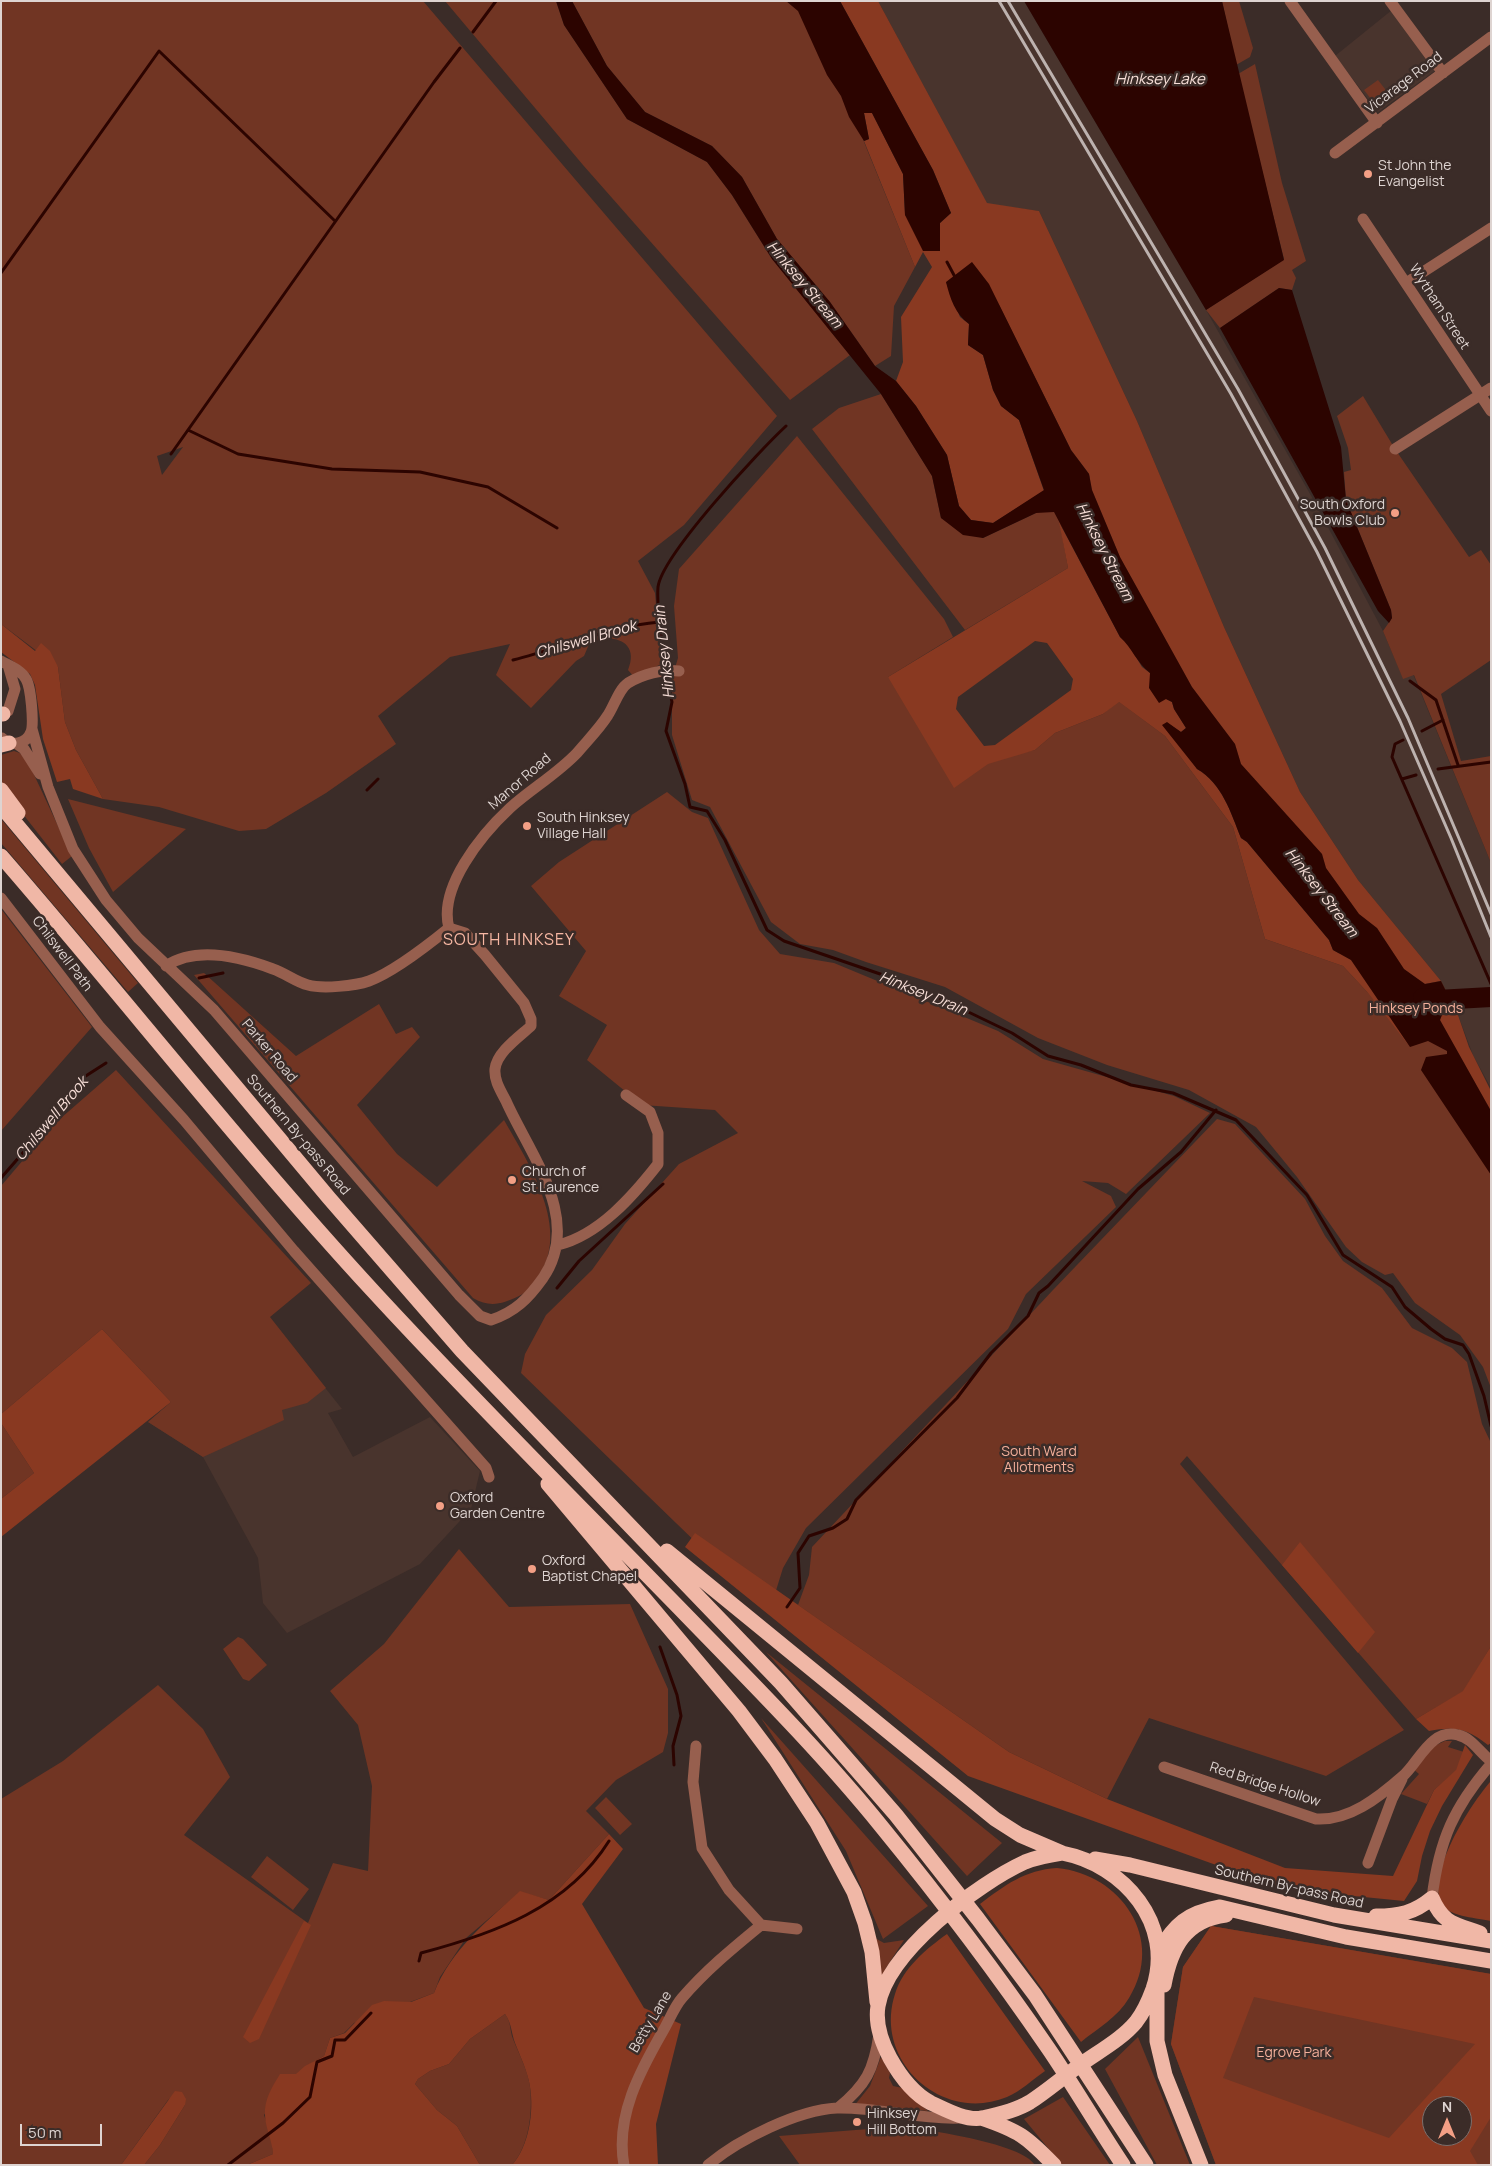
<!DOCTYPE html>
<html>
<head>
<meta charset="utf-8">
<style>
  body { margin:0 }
  #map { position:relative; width:1492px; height:2166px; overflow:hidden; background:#3b2c28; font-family:Manrope,sans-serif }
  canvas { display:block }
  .frame { position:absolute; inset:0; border:2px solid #ded4d1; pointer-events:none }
  .north { position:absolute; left:1422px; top:2096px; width:50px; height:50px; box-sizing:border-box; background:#3b2c28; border:1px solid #7c6f6c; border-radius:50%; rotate:0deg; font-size:14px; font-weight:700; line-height:20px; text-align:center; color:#ded4d1 }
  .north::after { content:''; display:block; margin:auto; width:18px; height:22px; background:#f39f85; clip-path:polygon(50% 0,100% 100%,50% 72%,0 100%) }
  .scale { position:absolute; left:20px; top:2124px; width:82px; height:22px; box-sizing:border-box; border:2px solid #ded4d1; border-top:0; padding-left:6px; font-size:15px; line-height:18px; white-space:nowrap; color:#ded4d1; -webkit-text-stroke:4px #3b2c28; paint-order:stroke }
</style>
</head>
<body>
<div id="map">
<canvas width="1492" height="2166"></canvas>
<div class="frame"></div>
<div class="north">N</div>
<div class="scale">50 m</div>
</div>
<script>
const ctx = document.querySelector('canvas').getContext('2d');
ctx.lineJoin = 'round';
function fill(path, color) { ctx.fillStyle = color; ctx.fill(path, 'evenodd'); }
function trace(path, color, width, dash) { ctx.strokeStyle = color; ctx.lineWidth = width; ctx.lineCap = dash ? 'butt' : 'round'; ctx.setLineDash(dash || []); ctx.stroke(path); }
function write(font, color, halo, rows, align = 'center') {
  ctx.font = font + ' Manrope,sans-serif'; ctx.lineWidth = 5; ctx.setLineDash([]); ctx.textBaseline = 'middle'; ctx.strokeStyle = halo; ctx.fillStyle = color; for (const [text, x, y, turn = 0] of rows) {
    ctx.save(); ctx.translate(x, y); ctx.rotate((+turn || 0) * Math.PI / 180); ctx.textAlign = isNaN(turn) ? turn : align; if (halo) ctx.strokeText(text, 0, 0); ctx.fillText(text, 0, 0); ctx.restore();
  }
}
fill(new Path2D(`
  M 878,1 L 1024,1 L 1206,310 L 1314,501 L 1383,631 L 1403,678 L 1413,674 L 1491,863 L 1491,1088 L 1473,1055 L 1458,1015 L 1441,981 L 1358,880 L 1300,792 L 1224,627 L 1137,421 L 1039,211 L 987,204 Z
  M 1392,10 L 1436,70 L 1378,112 L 1335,56 Z
  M 269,1317 L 342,1409 L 328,1413 L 353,1457 L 430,1417 L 480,1471 L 471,1509 L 420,1564 L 287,1633 L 263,1603 L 258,1558 L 203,1457 L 148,1422 Z`), '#49342d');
fill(new Path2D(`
  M 1,1 L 423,1 L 777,416 L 684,525 L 638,561 L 655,593 L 661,664 L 635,678 L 628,670 C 640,641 613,633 590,642 L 584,656 L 576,661 L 531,708 L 496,675 L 510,644 L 450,657 L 378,716 L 396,744 L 326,793 L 266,829 L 239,831 L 159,807 L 103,799 L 76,750 L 65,722 L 58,667 L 1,624 ZM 183,447 L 162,475 L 157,456 Z
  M 445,1 L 556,1 L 564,25 L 627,119 L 707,162 L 732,195 L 772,259 L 850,355 L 790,400 L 583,165 Z
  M 572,1 L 840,1 L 864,142 L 915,267 L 894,306 L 891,356 L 875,366 L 830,302 L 777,239 L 742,177 L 712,146 L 645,112 L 607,66 Z
  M 1222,1 L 1239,1 L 1253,48 L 1250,57 L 1236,65 Z
  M 1255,64 L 1282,183 L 1306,261 L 1292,270 L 1296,278 L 1292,290 L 1279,288 L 1220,328 L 1206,310 L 1284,259 L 1238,74 Z
  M 1378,80 L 1392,98 L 1378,108 L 1364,90 Z
  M 881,394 L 932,476 L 941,518 L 983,538 L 1036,513 L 1071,450 L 1425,984 L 1441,981 L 1458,1015 L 1442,1015 L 1491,1111 L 1491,1388 L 1483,1367 L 1460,1335 L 1415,1303 L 1393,1273 L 1385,1275 L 1362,1262 L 1346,1247 L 1297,1177 L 1256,1127 L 1189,1090 L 1107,1065 L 1038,1038 L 945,987 L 866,962 L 833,950 L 800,944 L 771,922 L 710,807 L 692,800 L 672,735 L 672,678 L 678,658 L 674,606 L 679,569 L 797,436 L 944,619 L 953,637 L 888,677 L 987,760 L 1035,750 L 1055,733 L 1103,714 L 1118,701 L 1165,736 L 1233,827 L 1265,939 L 1343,966 L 1369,994 L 1329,940 L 1060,524 L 1068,568 L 965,630 L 812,429 L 839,408 Z
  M 1363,396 L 1395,449 L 1469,557 L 1481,550 L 1491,565 L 1491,660 L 1441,694 L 1461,761 L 1491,756 L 1491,863 L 1414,675 L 1403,679 L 1383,631 L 1392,618 L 1391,610 L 1346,500 L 1344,472 L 1351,470 L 1348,448 L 1337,416 Z
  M 14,751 L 20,753 L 30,766 L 72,856 L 62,864 L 1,786 L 1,755 Z
  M 667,792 L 692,812 L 708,818 L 759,930 L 780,954 L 834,963 L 998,1031 L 1043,1059 L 1174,1096 L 1210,1113 L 1126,1194 L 1108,1183 L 1082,1181 L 1111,1196 L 1116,1207 L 1026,1294 L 1008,1329 L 806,1528 L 783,1568 L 769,1613 L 521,1373 L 525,1354 L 546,1315 L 592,1270 L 625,1224 L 679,1164 L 738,1133 L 715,1110 L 642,1105 L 587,1060 L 607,1025 L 559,996 L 586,951 L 531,886 L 559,862 Z
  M 68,799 L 186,829 L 113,892 L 89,848 Z
  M 1,819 L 138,983 L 128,992 L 1,843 Z
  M 1,909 L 92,1027 L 1,1131 Z
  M 204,973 L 296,1056 L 379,1004 L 396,1034 L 412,1027 L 420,1037 L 357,1105 L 397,1154 L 437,1187 L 504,1120 C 528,1162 573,1231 537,1278 C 532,1284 527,1293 519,1296 C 502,1304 490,1308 473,1298 L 194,975 Z
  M 116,1070 L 311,1283 L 270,1317 L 326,1388 L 307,1403 L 282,1410 L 284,1420 L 203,1457 L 148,1422 L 171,1402 L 102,1329 L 1,1414 L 1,1186 L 53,1125 Z
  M 1217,1119 L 1235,1124 L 1305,1199 L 1325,1236 L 1343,1261 L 1382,1288 L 1412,1328 L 1452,1348 L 1467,1362 L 1482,1424 L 1491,1443 L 1491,1646 L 1464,1691 L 1416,1719 L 1187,1456 L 1180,1464 L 1404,1730 L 1326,1776 L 1149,1718 L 1107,1799 L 1009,1752 L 798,1605 L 809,1575 L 812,1547 L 1053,1290 Z
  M 1,1423 L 34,1473 L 1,1499 Z
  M 459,1549 L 509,1607 L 630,1604 L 668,1689 L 668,1733 L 663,1752 L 616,1780 L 586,1811 L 609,1834 L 549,1900 L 520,1892 L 466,1938 L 440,1977 L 434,1993 L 354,2023 L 344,2033 L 330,2038 L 324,2056 C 295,2071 284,2090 264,2115 L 272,2139 L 273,2154 L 247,2165 L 144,2165 L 160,2145 L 185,2105 L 178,2092 L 168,2100 L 121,2165 L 1,2165 L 1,1799 L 63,1761 L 158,1685 L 203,1729 L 230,1777 L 184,1835 L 308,1923 L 333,1863 L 368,1871 L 372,1786 L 358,1725 L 330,1691 L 384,1644 Z
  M 238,1637 L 243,1639 L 267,1665 L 249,1681 L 243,1679 L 223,1649 Z
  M 766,1652 L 1002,1843 L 967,1876 Z
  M 761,1718 L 928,1906 L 883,1939 L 846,1851 Z
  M 1445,1741 L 1452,1741 L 1448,1747 L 1464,1752 L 1456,1771 L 1434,1790 L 1427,1804 L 1401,1794 L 1419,1774 L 1412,1768 L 1434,1746 Z
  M 606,1797 L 632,1824 L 620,1835 L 595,1808 Z
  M 267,1856 L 309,1889 L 293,1910 L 251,1877 Z
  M 1211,1926 L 1491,1974 L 1491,2165 L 1216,2165 L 1171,2044 L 1183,1967 ZM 1432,2106 L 1462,2106 L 1462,2136 L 1432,2136 Z
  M 875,1938 L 884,1943 L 904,1940 L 886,1968 L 880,1985 Z
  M 505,2014 C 512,2024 509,2028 513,2039 C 519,2054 528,2071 530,2087 C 533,2112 529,2146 512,2165 L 480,2165 L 457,2126 L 437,2110 L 415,2084 L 418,2079 L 430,2071 L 449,2064 L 470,2039 Z
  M 1138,2037 L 1190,2165 L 1157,2165 L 1105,2069 Z
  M 881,2057 L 890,2073 L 889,2078 L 893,2086 L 903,2088 L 928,2111 L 875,2105 L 854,2106 L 870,2086 Z
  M 1063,2097 L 1110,2165 L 1062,2165 L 1024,2119 Z
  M 907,2126 C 934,2132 1021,2143 1035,2165 L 800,2165 L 779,2136 Z`), '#713523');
fill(new Path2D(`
  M 840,1 L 878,1 L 987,203 L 1039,211 L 1137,421 L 1224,627 L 1300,792 L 1358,880 L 1441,981 L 1425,984 L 1404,969 L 1377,928 L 1359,914 L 1326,868 L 1322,854 L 1241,764 L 1235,744 L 1192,687 L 1120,557 L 1092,490 L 1089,474 L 1071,450 L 999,305 L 946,282 L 960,317 L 969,324 L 968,345 L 983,355 L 993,390 L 1001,406 L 1019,420 L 1044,491 L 993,523 L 971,520 L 959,506 L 947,455 L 916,406 L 896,381 L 903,362 L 901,317 L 932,267 L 923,252 L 915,267 L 864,141 L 869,139 L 864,113 L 872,113 L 903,174 L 905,215 L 940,250 L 940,223 L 951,213 L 933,170 Z
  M 1059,522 L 1120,637 L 1128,644 L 1142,667 L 1150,673 L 1166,699 L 1172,702 L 1174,709 L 1186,728 L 1181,732 L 1167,723 L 1197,769 C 1222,783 1231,813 1241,838 L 1247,842 L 1329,940 L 1333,950 L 1351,960 L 1410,1047 L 1369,994 L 1343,966 L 1265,939 L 1233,827 L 1165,736 L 1119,702 L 1103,714 L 1055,733 L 1035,750 L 988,764 L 954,788 L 888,677 L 1068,568 ZM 1035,641 L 1047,643 L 1073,679 L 1071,690 L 995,745 L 984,746 L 956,709 L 958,697 Z
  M 1,624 L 35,651 L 41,643 L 50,651 L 58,667 L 65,722 L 76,750 L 103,799 L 73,789 L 70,779 L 57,782 L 43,739 L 35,685 L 30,674 L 1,652 Z
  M 1441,1015 L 1458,1015 L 1469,1047 L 1491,1091 L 1491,1111 L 1440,1020 Z
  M 102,1329 L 171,1402 L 1,1537 L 1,1499 L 34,1473 L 1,1423 L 1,1414 Z
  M 695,1533 L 1009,1752 L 1107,1799 L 1285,1868 L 1393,1876 L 1434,1790 L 1456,1770 L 1465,1745 L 1473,1755 L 1442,1806 L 1430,1831 L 1422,1856 L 1417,1881 L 1404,1901 L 1283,1889 L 968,1776 L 685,1547 Z
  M 1300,1542 L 1375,1632 L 1358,1653 L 1282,1565 Z
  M 1491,1646 L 1491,1743 L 1488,1745 C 1467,1729 1456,1726 1429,1731 L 1416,1719 L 1463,1691 Z
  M 1491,1781 L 1491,1921 C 1478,1918 1452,1917 1443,1906 C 1423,1877 1472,1802 1491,1781 Z
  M 609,1834 L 623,1849 L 582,1904 L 644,2008 L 681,2024 L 656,2124 L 658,2165 L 512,2165 C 529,2146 534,2112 530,2087 C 528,2072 520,2056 515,2043 C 511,2032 512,2024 505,2014 L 470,2039 L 449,2064 L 430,2071 L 418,2079 L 415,2084 L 437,2110 L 457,2126 L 480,2165 L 247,2165 L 273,2154 C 272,2139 265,2127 265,2115 C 264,2100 272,2087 280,2074 L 296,2074 L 305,2066 L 324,2056 L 330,2038 L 345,2033 L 372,2005 L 384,2001 L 411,2002 L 434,1993 C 451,1950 486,1922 520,1891 L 549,1900 Z
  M 1057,1868 C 1121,1874 1166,1939 1129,1998 C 1118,2017 1098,2028 1081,2042 L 980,1904 C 1005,1885 1025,1870 1057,1868 Z
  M 304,1921 L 311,1925 L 259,2039 L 250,2043 L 243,2037 Z
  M 1211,1926 L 1491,1974 L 1491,2117 L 1470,2151 L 1478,2165 L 1216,2165 L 1171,2044 L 1183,1967 ZM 1254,1997 L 1475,2044 L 1389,2138 L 1223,2078 ZM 1432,2106 L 1462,2106 L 1462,2136 L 1432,2136 Z
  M 947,1934 L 1045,2071 C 1032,2080 1021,2091 1007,2097 C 942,2124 873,2061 895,1994 C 903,1968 926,1949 947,1934 Z
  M 175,2091 L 182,2092 L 186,2099 L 185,2105 L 160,2145 L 144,2165 L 121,2165 Z`), '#893921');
fill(new Path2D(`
  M 556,1 L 572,1 L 607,66 L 645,112 L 712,146 L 742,177 L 777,239 L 830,302 L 875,366 L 896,381 L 916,406 L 947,455 L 959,506 L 971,520 L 993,523 L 1044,490 L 1019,420 L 1001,406 L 993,390 L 983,355 L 968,345 L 969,324 C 955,314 950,298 946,282 L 972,262 L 989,284 L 1071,450 L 1089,474 L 1092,490 L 1120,557 L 1192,687 L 1235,744 L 1241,764 L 1322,854 L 1326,868 L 1359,914 L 1377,928 L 1404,969 L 1425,984 L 1441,981 L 1458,1015 L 1442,1015 L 1440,1020 L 1491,1111 L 1491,1175 L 1421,1070 L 1426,1057 L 1447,1054 L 1447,1051 L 1428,1041 L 1410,1047 L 1351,960 L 1333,950 L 1329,940 L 1247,842 L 1241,838 C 1231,813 1222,783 1197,769 L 1162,725 L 1167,722 L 1181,732 L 1186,728 L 1174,709 L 1172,702 L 1166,699 L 1159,703 L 1149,688 L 1150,673 C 1137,663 1132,648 1120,637 L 1054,512 L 1036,513 L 983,538 L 963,535 L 941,518 L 932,476 L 881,394 L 772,259 L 732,195 L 707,162 L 627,119 L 564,25 Z
  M 786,1 L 840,1 L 933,170 L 951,213 L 940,223 L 940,251 L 923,251 L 905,215 L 903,174 L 872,113 L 864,113 L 869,139 L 864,141 L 849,117 L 841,96 L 827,75 L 798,11 Z
  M 1024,1 L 1222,1 L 1284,260 L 1206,310 Z
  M 1279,288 L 1292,290 L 1341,447 L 1346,500 L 1391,610 L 1392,618 L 1389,623 L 1378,611 L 1220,328 Z`), '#2c0400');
trace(new Path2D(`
  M 473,32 L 496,1
  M 947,262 L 955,277
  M 1,273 L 159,51 L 335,221
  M 188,430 L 238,454 L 332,469 L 420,472 L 488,487 L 557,528
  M 171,454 L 434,82 L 460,48
  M 513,660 C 562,648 609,626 660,622
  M 665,667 C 663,641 656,613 658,587 C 662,555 759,451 786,426
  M 666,674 L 672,702 L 666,731 L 685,784 L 690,807 L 707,811 L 725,840 L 767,930 L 784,941 L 886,976 L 931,994 L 1012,1033 L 1048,1056 L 1081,1065 L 1131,1085 L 1173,1093 L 1236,1120 L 1307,1195 L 1343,1255 L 1392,1287 L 1405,1307 L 1431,1329 L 1445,1339 L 1463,1345 L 1469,1354 L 1484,1396 L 1491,1426
  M 1410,681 L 1436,700 L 1458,765
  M 1422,731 L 1443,720
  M 1403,740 L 1395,744 L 1392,757 L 1491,984
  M 1438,769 L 1491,762
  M 1402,779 L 1416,775
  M 367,790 L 378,779
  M 199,978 L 223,973
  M 1,1178 L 56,1115 L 81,1079 L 106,1063
  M 557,1288 L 579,1261 L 663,1184
  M 787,1607 L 800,1588 L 798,1553 L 809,1536 L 833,1528 L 847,1519 L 856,1500 L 957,1398 L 991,1353 L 1028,1316 L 1039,1293 L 1048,1286 L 1138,1189 L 1181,1152 L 1216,1110
  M 660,1647 L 677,1695 L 681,1716 L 673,1746 L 674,1765
  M 419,1961 L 421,1953 C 493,1934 567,1908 609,1841
  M 228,2165 L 283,2123 L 310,2097 L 317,2062 L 332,2056 L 335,2040 L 345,2040 L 371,2013`), '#2c0400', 3);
trace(new Path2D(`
  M 1423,998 L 1437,1000 L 1491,997`), '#2c0400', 20);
trace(new Path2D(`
  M 1290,1 L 1377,123
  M 1390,1 L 1443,73
  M 1335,153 L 1491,37
  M 1363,219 L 1491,411
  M 1406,283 L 1491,228
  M 1395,449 L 1491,388
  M 1,661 C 10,666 21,670 26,679 C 31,687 34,724 31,732 C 26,745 11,746 2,738
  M 8,665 L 15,689 L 8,711
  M 32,729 L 48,787 L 73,849 L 106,900 L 138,938 L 214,1010 L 459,1295 L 480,1316 L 491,1320 C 515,1312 528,1299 543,1278 C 583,1219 530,1155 506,1101 C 501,1091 494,1081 495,1069 C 497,1052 519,1037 531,1026 L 531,1019 L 524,1003 L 485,955 L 465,933 L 449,928
  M 17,744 L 24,749 L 40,774
  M 1,898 L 100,1027 L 184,1120 L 294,1251 L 486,1468 L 489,1477
  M 449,928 C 438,888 481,835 510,808 C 531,789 557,774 577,753 C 587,741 600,728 608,715 C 614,706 619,689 628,683 C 643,674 662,669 679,671
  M 166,966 C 196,946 241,957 273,969 C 285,973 296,982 308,985 C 322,989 355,986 369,981 C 394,972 428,945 449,928
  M 558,1245 C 599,1235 633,1196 658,1164 L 658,1133 L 650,1112 L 626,1095
  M 696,1746 L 693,1782 L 702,1848 L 729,1890 L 761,1925
  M 1164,1767 L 1316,1819 C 1349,1821 1378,1798 1403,1776 C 1419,1762 1431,1728 1458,1735 C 1472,1738 1480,1753 1491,1761
  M 1368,1863 L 1392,1799 L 1402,1779
  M 1432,1898 C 1439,1840 1454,1807 1491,1764
  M 838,2108 C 866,2085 874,2070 879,2034
  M 624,2165 C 615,2117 640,2071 663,2031 C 669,2021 674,2007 682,1998 C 706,1970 733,1948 761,1925 L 797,1929
  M 708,2165 C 739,2139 798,2110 837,2108 C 879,2107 919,2120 960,2118`), '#975f4e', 11);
trace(new Path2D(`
  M 1,714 L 3,714
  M 1,745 L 9,743
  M 1,790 L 18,813
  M 1,806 L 329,1198 L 462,1351 L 781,1683 L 896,1815 L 978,1919 L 1035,1995 L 1146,2165
  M 1,856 C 126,1000 244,1151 373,1291 C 475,1402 582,1508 687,1616 C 753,1684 821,1752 881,1826 C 939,1897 996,1972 1048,2048 C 1074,2086 1097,2126 1123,2165
  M 548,1484 L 739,1711 L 775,1759 L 817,1823 L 854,1892 L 865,1923 L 872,1952 L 877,2002
  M 667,1551 L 995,1819 L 1020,1835 L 1062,1853
  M 1062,1853 C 1124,1865 1175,1924 1153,1989 C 1149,2000 1143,2013 1136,2022 C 1122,2039 1098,2052 1080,2065 C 1063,2077 1047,2091 1030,2102 C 1017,2110 997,2115 982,2118 C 966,2121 946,2110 931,2103 C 912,2093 900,2076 890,2058 C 882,2043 875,2024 878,2006 C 887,1952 977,1884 1025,1862 C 1037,1857 1049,1855 1062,1853 Z
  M 1095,1859 L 1130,1865 L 1334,1915 L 1491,1941
  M 1376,1916 C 1399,1916 1414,1913 1432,1898 C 1443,1924 1455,1924 1480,1933
  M 1158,1952 C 1175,1924 1187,1913 1220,1907 L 1346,1937 L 1491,1961
  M 1164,1985 C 1171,1948 1185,1920 1226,1915
  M 1157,1986 L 1157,2041 L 1165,2075 L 1201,2165
  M 981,2118 C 1019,2131 1026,2136 1054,2165`), '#f0b7a6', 15);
trace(new Path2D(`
  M 999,1 L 1231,394 L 1317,552 L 1400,721 L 1451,838 L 1491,937
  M 1008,1 L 1238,389 L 1325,548 L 1408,718 L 1491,914`), '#bdb2af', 3);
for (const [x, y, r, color] of [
  [1368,174,5,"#f39f85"],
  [1395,513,5,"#f39f85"],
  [527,826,5,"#f39f85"],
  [512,1180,5,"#f39f85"],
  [440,1506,5,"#f39f85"],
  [532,1569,5,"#f39f85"],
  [857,2122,5,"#f39f85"]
]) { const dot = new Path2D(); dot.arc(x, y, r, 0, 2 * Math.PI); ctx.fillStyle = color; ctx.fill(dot); trace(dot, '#3b2c28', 2); }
write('14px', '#ded4d1', '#3b2c28', [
  ["Vicarage Road",1404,83,-37],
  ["Wytham Street",1439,307,57],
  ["Manor Road",520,782,-41],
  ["Chilswell Path",62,954,53],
  ["Parker Road",269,1051,50],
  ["Southern By-pass Road",298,1135,50],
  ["Red Bridge Hollow",1265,1785,18],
  ["Southern By-pass Road",1289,1887,13],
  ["Betty Lane",651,2022,-59]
]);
write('14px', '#ded4d1', '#3b2c28', [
  ["St John the",1378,166],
  ["Evangelist",1378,182],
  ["South Oxford",1385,505,"right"],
  ["Bowls Club",1385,521,"right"],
  ["South Hinksey",537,818],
  ["Village Hall",537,834],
  ["Church of",522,1172],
  ["St Laurence",522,1188],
  ["Oxford",450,1498],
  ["Garden Centre",450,1514],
  ["Oxford",542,1561],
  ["Baptist Chapel",542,1577],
  ["Hinksey",867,2114],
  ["Hill Bottom",867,2130]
], 'left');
write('14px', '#f4af9a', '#3b2c28', [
  ["Hinksey Ponds",1416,1009],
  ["South Ward",1039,1452],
  ["Allotments",1039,1468],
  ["Egrove Park",1294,2053]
]);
write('italic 15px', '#f7ded7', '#3b2c28', [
  ["Hinksey Lake",1160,80],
  ["Hinksey Stream",804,285,50],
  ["Hinksey Stream",1104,552,63],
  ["Chilswell Brook",586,640,-16],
  ["Hinksey Drain",665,652,-96],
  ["Hinksey Stream",1321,893,52],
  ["Hinksey Drain",923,994,22],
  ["Chilswell Brook",52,1119,-50]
]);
ctx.letterSpacing = '1px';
write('16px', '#f8b8a4', '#3b2c28', [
  ["SOUTH HINKSEY",509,941]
]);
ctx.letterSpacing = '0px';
</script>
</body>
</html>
